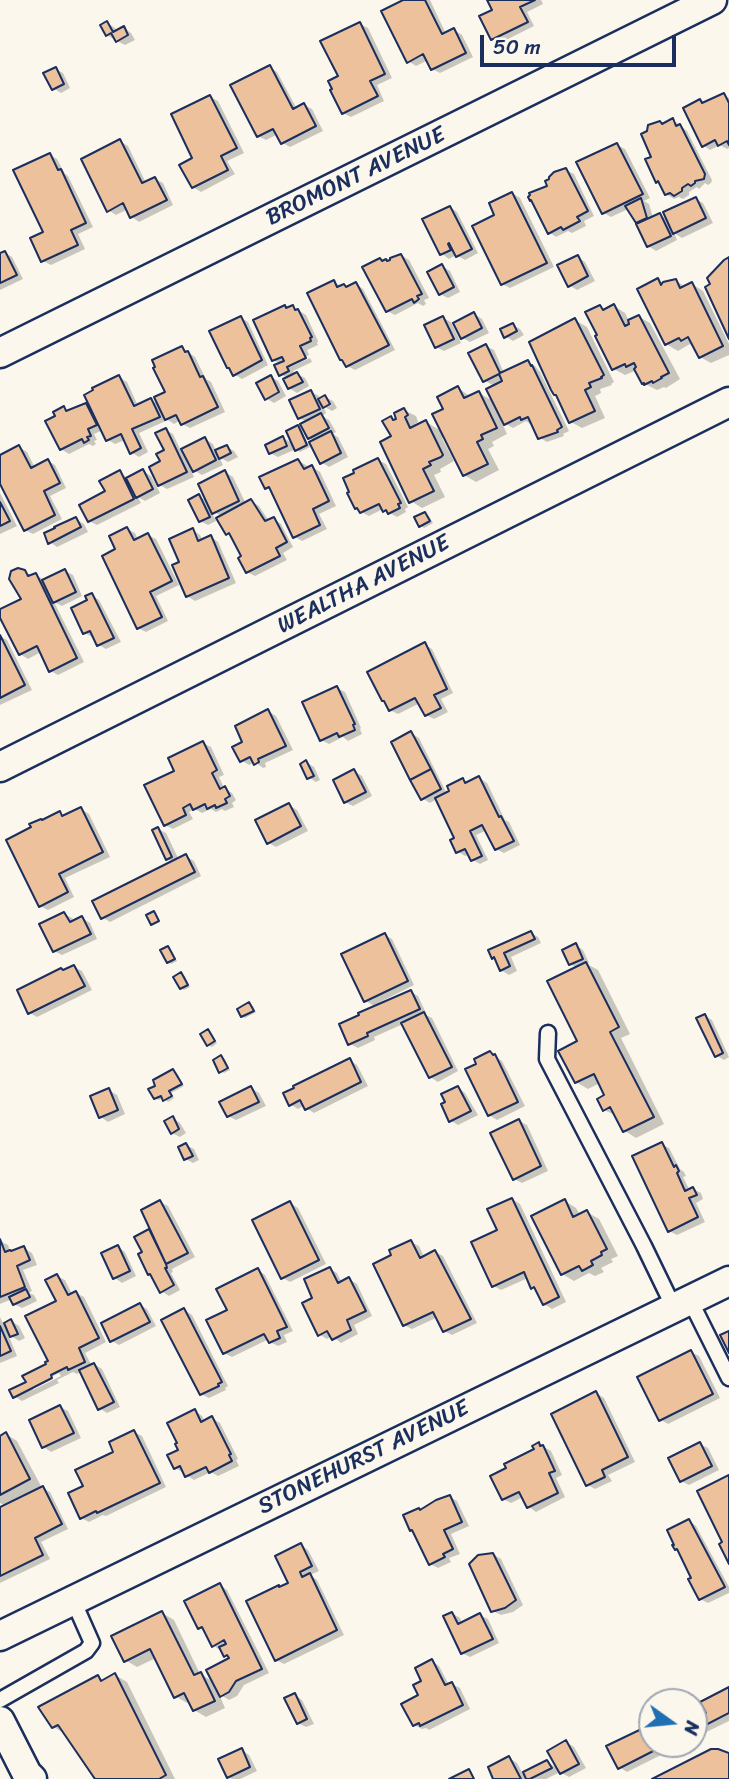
<!DOCTYPE html>
<html>
<head>
<meta charset="utf-8">
<style>
  body { margin:0 }
  #map { position:relative; width:729px; height:1779px; overflow:hidden; background:#fbf7ec; font-family:Sriracha,sans-serif }
  canvas { display:block }
  .north { position:absolute; left:638px; top:1688px; width:70px; height:70px; box-sizing:border-box; background:#fbf7ec; border:2px solid #a1a7b3; border-radius:50%; rotate:105deg; font-size:19px; font-weight:700; line-height:28px; text-align:center; color:#1b2f5e }
  .north::after { content:''; display:block; margin:auto; width:24px; height:32px; background:#1f6fb2; clip-path:polygon(50% 0,100% 100%,50% 72%,0 100%) }
  .scale { position:absolute; left:480px; top:35px; width:196px; height:32px; box-sizing:border-box; border:4px solid #1b2f5e; border-top:0; padding-left:9px; font-size:21px; line-height:24px; white-space:nowrap; color:#1b2f5e; -webkit-text-stroke:5px #fbf7ec; paint-order:stroke }
</style>
</head>
<body>
<div id="map">
<canvas width="729" height="1779"></canvas>
<div class="north">N</div>
<div class="scale">50 m</div>
</div>
<script>
const ctx = document.querySelector('canvas').getContext('2d');
ctx.lineJoin = 'round';
function fill(path, color) { ctx.fillStyle = color; ctx.fill(path, 'evenodd'); }
function trace(path, color, width, dash) { ctx.strokeStyle = color; ctx.lineWidth = width; ctx.lineCap = dash ? 'butt' : 'round'; ctx.setLineDash(dash || []); ctx.stroke(path); }
function write(font, color, halo, rows, align = 'center') {
  ctx.font = font + ' Sriracha,sans-serif'; ctx.lineWidth = 5; ctx.setLineDash([]); ctx.textBaseline = 'middle'; ctx.strokeStyle = halo; ctx.fillStyle = color; for (const [text, x, y, turn = 0] of rows) {
    ctx.save(); ctx.translate(x, y); ctx.rotate((+turn || 0) * Math.PI / 180); ctx.textAlign = isNaN(turn) ? turn : align; if (halo) ctx.strokeText(text, 0, 0); ctx.fillText(text, 0, 0); ctx.restore();
  }
}
fill(new Path2D(`
  M 407,0 L 430,0 L 446,34 L 454,30 L 462,35 L 473,57 L 440,73 L 432,69 L 428,60 L 416,66 L 408,61 Z
  M 489,0 L 541,0 L 543,4 L 527,12 L 534,26 L 500,43 L 493,39 L 495,10 Z
  M 107,23 L 115,28 L 117,32 L 124,28 L 131,33 L 135,40 L 125,45 L 117,41 L 107,35 Z
  M 360,24 L 368,28 L 392,78 L 377,85 L 384,101 L 351,117 L 343,113 L 340,77 Z
  M 269,67 L 277,72 L 297,109 L 304,105 L 312,109 L 323,131 L 290,147 L 283,143 L 278,134 L 266,140 L 258,136 Z
  M 55,69 L 63,73 L 70,88 L 61,93 L 53,88 Z
  M 724,95 L 729,98 L 729,148 L 727,149 L 720,145 L 710,150 L 703,145 L 700,101 L 705,104 Z
  M 210,97 L 218,101 L 244,153 L 227,161 L 235,174 L 201,192 L 193,187 L 195,159 Z
  M 673,120 L 687,131 L 712,180 L 711,183 L 708,185 L 705,183 L 699,189 L 697,187 L 689,192 L 689,195 L 683,199 L 679,197 L 674,199 L 666,194 L 661,184 L 658,181 L 648,160 L 653,157 L 663,125 Z
  M 120,141 L 128,146 L 146,183 L 155,179 L 163,183 L 173,205 L 139,222 L 132,217 L 128,209 L 116,215 L 108,210 Z
  M 617,145 L 625,149 L 650,198 L 644,201 L 649,204 L 653,218 L 660,215 L 668,220 L 696,199 L 703,203 L 713,223 L 682,238 L 674,233 L 677,240 L 656,251 L 648,246 L 628,209 L 611,217 L 604,213 Z
  M 50,155 L 57,159 L 65,174 L 68,176 L 93,227 L 78,234 L 85,249 L 51,265 L 43,261 Z
  M 566,170 L 574,174 L 594,216 L 584,221 L 586,226 L 572,233 L 568,231 L 556,237 L 549,232 L 549,187 Z
  M 512,193 L 520,198 L 554,267 L 510,288 L 502,284 L 496,216 Z
  M 450,207 L 457,212 L 478,253 L 465,260 L 456,255 L 449,259 L 442,254 Z
  M 5,253 L 12,257 L 23,279 L 0,290 L 0,255 Z
  M 401,255 L 409,260 L 429,298 L 424,300 L 426,304 L 423,306 L 418,303 L 395,315 L 387,311 L 380,259 L 388,262 Z
  M 578,257 L 585,262 L 595,281 L 577,290 L 569,285 Z
  M 442,266 L 450,271 L 460,292 L 448,298 L 440,294 Z
  M 658,280 L 664,284 L 676,281 L 686,287 L 692,284 L 703,291 L 729,344 L 729,355 L 711,363 L 700,357 L 694,347 L 690,344 L 678,351 L 666,344 Z
  M 334,282 L 342,287 L 344,286 L 348,288 L 356,284 L 363,289 L 395,350 L 355,370 L 347,366 Z
  M 614,306 L 625,313 L 629,321 L 639,317 L 650,323 L 680,379 L 666,388 L 664,387 L 657,390 L 643,383 L 637,370 L 625,375 L 614,369 L 600,307 L 606,310 Z
  M 293,307 L 306,315 L 318,341 L 317,343 L 318,345 L 307,350 L 309,355 L 290,363 L 290,367 L 310,358 L 312,362 L 293,371 L 295,375 L 297,374 L 305,378 L 309,386 L 297,393 L 289,388 L 288,379 L 281,374 L 281,364 L 273,360 L 288,309 Z
  M 474,314 L 482,319 L 489,333 L 470,342 L 463,338 Z
  M 241,318 L 248,322 L 268,365 L 242,379 L 234,374 Z
  M 443,318 L 451,322 L 461,343 L 444,351 L 436,347 Z
  M 575,320 L 587,327 L 614,382 L 611,384 L 612,385 L 600,389 L 601,393 L 595,396 L 605,418 L 582,428 L 571,422 Z
  M 513,325 L 520,329 L 524,335 L 513,341 L 505,336 Z
  M 486,346 L 494,350 L 504,373 L 528,362 L 535,366 L 540,372 L 569,431 L 563,434 L 564,436 L 547,442 L 540,438 L 532,423 L 530,424 L 526,421 L 513,428 L 501,421 L 507,434 L 492,442 L 494,446 L 488,449 L 499,470 L 476,482 L 464,475 L 445,437 L 442,438 L 454,461 L 440,469 L 441,472 L 434,475 L 445,497 L 422,508 L 411,501 L 393,437 L 391,418 L 396,421 L 404,410 L 416,416 L 418,422 L 415,424 L 417,426 L 426,422 L 443,432 L 445,409 L 458,388 L 471,397 L 479,393 L 495,402 L 494,386 L 484,380 Z
  M 182,348 L 195,357 L 206,379 L 211,382 L 225,412 L 190,428 L 182,424 L 181,420 L 174,424 L 168,420 L 139,433 L 148,452 L 139,457 L 131,452 L 125,440 L 115,444 L 108,440 L 103,430 L 94,434 L 97,440 L 94,441 L 96,444 L 93,446 L 89,444 L 69,454 L 61,449 L 58,417 L 64,408 L 70,412 L 86,405 L 93,409 L 119,377 L 127,382 L 138,406 L 151,400 L 160,405 L 167,393 Z
  M 271,377 L 278,381 L 286,396 L 274,403 L 266,398 Z
  M 311,392 L 319,396 L 320,400 L 325,397 L 333,401 L 337,408 L 332,411 L 323,406 L 326,413 L 322,416 L 329,420 L 336,432 L 332,434 L 338,437 L 348,457 L 329,467 L 321,462 L 315,441 L 309,438 L 307,422 L 299,418 Z
  M 298,427 L 301,429 L 310,447 L 300,452 L 296,449 L 278,457 L 270,453 L 283,438 L 294,444 Z
  M 166,430 L 173,434 L 181,451 L 205,439 L 213,444 L 216,452 L 227,447 L 234,451 L 238,457 L 228,462 L 219,457 L 223,465 L 202,475 L 190,468 L 194,477 L 167,489 L 160,485 L 162,462 L 166,451 Z
  M 19,447 L 27,452 L 35,468 L 48,461 L 55,465 L 66,488 L 50,496 L 62,519 L 33,534 L 25,530 L 0,480 L 0,457 Z
  M 378,460 L 386,464 L 408,507 L 405,509 L 406,512 L 397,517 L 383,509 L 369,516 L 361,512 Z
  M 298,461 L 306,465 L 308,469 L 312,467 L 320,472 L 336,506 L 319,514 L 327,529 L 302,541 L 295,537 L 273,491 L 266,487 Z
  M 143,471 L 151,476 L 160,493 L 145,501 L 138,497 L 141,503 L 97,525 L 89,521 L 120,472 L 128,479 Z
  M 225,472 L 233,477 L 246,504 L 251,501 L 259,506 L 269,521 L 274,519 L 281,524 L 293,547 L 283,553 L 287,560 L 255,576 L 247,572 L 244,557 L 233,537 L 227,534 L 222,517 L 215,512 L 211,511 L 216,521 L 208,525 L 200,521 L 199,496 L 209,502 Z
  M 0,493 L 17,526 L 0,534 Z
  M 425,514 L 429,516 L 433,523 L 424,528 L 421,526 Z
  M 76,519 L 84,524 L 88,532 L 57,547 L 50,542 Z
  M 127,529 L 135,533 L 138,540 L 148,535 L 156,539 L 179,585 L 156,596 L 168,621 L 146,632 L 138,628 L 117,550 Z
  M 193,530 L 200,535 L 203,541 L 211,537 L 218,542 L 236,583 L 195,601 L 187,596 L 181,563 Z
  M 65,571 L 73,575 L 82,596 L 62,606 L 54,602 L 84,662 L 58,675 L 51,671 L 41,652 L 28,659 L 20,654 L 0,611 L 23,600 L 24,572 L 32,576 L 36,575 L 44,580 Z
  M 91,595 L 99,600 L 121,642 L 106,649 L 99,645 L 95,636 L 92,637 L 85,633 Z
  M 0,636 L 7,640 L 32,690 L 0,705 Z
  M 424,644 L 432,649 L 453,693 L 441,699 L 448,712 L 434,719 L 426,715 L 420,703 L 398,714 L 390,710 Z
  M 337,688 L 345,692 L 361,728 L 360,729 L 362,734 L 348,741 L 343,737 L 329,744 L 321,740 Z
  M 268,711 L 276,716 L 293,750 L 265,763 L 266,767 L 263,768 L 255,762 L 249,765 L 241,760 L 245,743 Z
  M 411,733 L 419,738 L 447,794 L 463,780 L 469,783 L 479,778 L 487,783 L 505,820 L 509,822 L 520,845 L 504,853 L 496,849 L 487,830 L 476,835 L 488,860 L 480,864 L 473,860 L 469,855 L 465,856 L 458,852 L 456,839 L 437,799 L 430,803 L 422,798 Z
  M 203,743 L 211,747 L 224,775 L 219,777 L 224,788 L 232,793 L 236,800 L 232,803 L 234,807 L 225,811 L 222,809 L 216,812 L 211,809 L 202,813 L 195,809 L 189,812 L 193,819 L 173,829 L 165,825 Z
  M 306,762 L 314,767 L 320,780 L 316,782 L 308,777 Z
  M 354,771 L 362,776 L 372,796 L 353,806 L 345,802 Z
  M 289,805 L 297,810 L 308,831 L 276,847 L 269,843 Z
  M 81,809 L 89,814 L 110,857 L 65,878 L 74,897 L 48,910 L 40,906 L 60,813 L 66,817 Z
  M 158,829 L 166,833 L 179,860 L 186,856 L 194,861 L 201,876 L 110,922 L 102,917 L 174,862 L 167,859 Z
  M 64,914 L 72,918 L 74,922 L 82,918 L 90,923 L 97,939 L 62,955 L 54,951 Z
  M 531,933 L 538,937 L 541,943 L 511,957 L 517,971 L 509,975 L 501,970 L 497,960 L 493,957 Z
  M 384,935 L 392,939 L 414,985 L 378,1003 L 379,1006 L 411,992 L 418,996 L 426,1013 L 424,1014 L 432,1018 L 458,1071 L 438,1082 L 430,1077 L 403,1024 L 374,1037 L 375,1040 L 358,1048 L 350,1044 L 376,1007 L 366,1001 Z
  M 576,945 L 583,950 L 589,963 L 587,964 L 598,970 L 630,1034 L 621,1038 L 664,1124 L 636,1138 L 625,1131 L 617,1116 L 604,1110 L 607,1096 L 600,1083 L 588,1089 L 576,1082 L 580,1042 L 577,968 L 570,964 Z
  M 168,948 L 171,950 L 177,961 L 171,964 L 168,962 Z
  M 74,967 L 82,971 L 92,990 L 37,1017 L 30,1013 L 64,971 Z
  M 181,974 L 185,976 L 190,987 L 184,990 L 181,988 Z
  M 249,1004 L 253,1006 L 256,1012 L 245,1018 L 242,1016 Z
  M 705,1016 L 712,1020 L 729,1057 L 724,1060 L 716,1055 Z
  M 208,1031 L 211,1033 L 217,1043 L 212,1047 L 208,1045 Z
  M 490,1053 L 502,1061 L 525,1106 L 497,1120 L 489,1115 L 478,1064 Z
  M 221,1057 L 225,1059 L 230,1070 L 224,1073 L 220,1071 Z
  M 349,1060 L 357,1065 L 368,1086 L 314,1113 L 306,1108 L 305,1105 L 298,1109 L 290,1104 Z
  M 173,1071 L 177,1073 L 184,1086 L 171,1093 L 174,1098 L 168,1102 L 163,1098 L 159,1100 L 155,1098 Z
  M 251,1088 L 259,1093 L 266,1106 L 236,1120 L 228,1116 Z
  M 458,1088 L 465,1093 L 478,1115 L 458,1125 L 450,1120 Z
  M 109,1090 L 117,1095 L 125,1114 L 108,1122 L 101,1117 Z
  M 173,1118 L 180,1123 L 186,1133 L 180,1137 L 172,1133 Z
  M 519,1121 L 527,1125 L 548,1171 L 522,1183 L 514,1179 Z
  M 661,1144 L 669,1148 L 680,1169 L 684,1172 L 686,1176 L 683,1177 L 690,1191 L 693,1189 L 701,1193 L 703,1199 L 696,1203 L 705,1222 L 677,1235 L 669,1231 Z
  M 186,1145 L 194,1149 L 199,1160 L 193,1163 L 186,1159 Z
  M 512,1199 L 520,1204 L 566,1302 L 552,1309 L 544,1304 L 538,1290 L 533,1288 L 528,1278 L 501,1290 L 494,1286 L 500,1231 Z
  M 565,1201 L 576,1208 L 580,1215 L 587,1212 L 599,1219 L 618,1256 L 611,1259 L 613,1262 L 601,1268 L 604,1272 L 595,1276 L 589,1273 L 574,1281 L 562,1274 Z
  M 160,1202 L 168,1206 L 195,1257 L 172,1269 L 173,1272 L 171,1273 L 180,1290 L 169,1296 L 161,1291 L 136,1238 L 153,1229 Z
  M 290,1203 L 298,1208 L 326,1264 L 290,1282 L 283,1278 Z
  M 0,1241 L 8,1245 L 10,1251 L 24,1248 L 32,1253 L 37,1265 L 23,1270 L 32,1291 L 29,1293 L 34,1295 L 37,1301 L 22,1308 L 14,1304 L 12,1299 L 0,1304 Z
  M 411,1242 L 419,1246 L 424,1257 L 435,1252 L 443,1256 L 477,1323 L 452,1335 L 444,1331 L 438,1317 L 412,1329 L 404,1325 L 394,1256 Z
  M 118,1247 L 125,1252 L 136,1276 L 122,1283 L 115,1278 Z
  M 330,1269 L 337,1273 L 342,1283 L 349,1279 L 357,1284 L 372,1316 L 354,1325 L 358,1334 L 341,1343 L 332,1336 L 327,1339 L 319,1334 L 315,1299 Z
  M 258,1270 L 265,1275 L 293,1331 L 284,1335 L 287,1342 L 278,1346 L 270,1342 L 269,1339 L 232,1357 L 224,1353 L 229,1311 Z
  M 57,1276 L 65,1280 L 72,1294 L 76,1293 L 84,1297 L 106,1342 L 85,1353 L 92,1366 L 94,1364 L 102,1369 L 120,1407 L 107,1413 L 99,1408 L 82,1371 L 77,1374 L 73,1372 L 57,1380 L 59,1383 L 22,1401 L 14,1396 L 50,1362 L 58,1301 ZM 59,1373 L 61,1376 L 33,1390 L 33,1386 Z
  M 140,1305 L 147,1309 L 156,1326 L 119,1345 L 112,1341 Z
  M 184,1310 L 192,1315 L 228,1386 L 225,1388 L 226,1390 L 209,1398 L 201,1394 Z
  M 0,1317 L 4,1325 L 11,1321 L 19,1326 L 25,1338 L 19,1341 L 8,1334 L 17,1356 L 0,1363 Z
  M 691,1352 L 699,1356 L 720,1398 L 668,1424 L 661,1420 Z
  M 596,1393 L 604,1398 L 635,1462 L 608,1475 L 612,1481 L 595,1489 L 588,1485 Z
  M 60,1407 L 68,1411 L 81,1438 L 51,1452 L 44,1447 Z
  M 195,1411 L 202,1416 L 205,1422 L 212,1418 L 220,1423 L 238,1459 L 236,1460 L 239,1466 L 218,1476 L 211,1472 L 194,1480 L 176,1468 L 170,1455 L 180,1450 Z
  M 134,1432 L 142,1436 L 166,1487 L 106,1516 L 103,1515 L 89,1522 L 81,1518 L 86,1486 Z
  M 6,1434 L 17,1441 L 42,1488 L 50,1492 L 68,1529 L 41,1542 L 50,1559 L 0,1583 L 0,1509 L 6,1506 L 0,1503 L 0,1438 Z
  M 539,1444 L 551,1451 L 562,1475 L 556,1478 L 565,1497 L 536,1512 L 529,1507 L 523,1497 L 511,1503 L 503,1499 Z
  M 700,1444 L 708,1448 L 719,1470 L 689,1485 L 681,1481 Z
  M 450,1497 L 457,1501 L 469,1526 L 451,1534 L 460,1554 L 449,1558 L 451,1562 L 438,1568 L 430,1564 L 421,1511 Z
  M 689,1521 L 696,1526 L 729,1587 L 729,1593 L 708,1603 L 700,1599 L 693,1579 L 680,1551 L 676,1549 Z
  M 301,1545 L 308,1550 L 319,1571 L 310,1575 L 317,1580 L 344,1635 L 284,1664 L 276,1660 L 291,1584 Z
  M 493,1554 L 501,1559 L 523,1605 L 513,1612 L 501,1615 L 493,1611 Z
  M 220,1585 L 227,1590 L 269,1673 L 244,1685 L 237,1696 L 229,1700 L 219,1694 L 225,1708 L 206,1717 L 194,1710 L 190,1701 L 187,1703 L 175,1696 L 156,1658 L 137,1667 L 125,1660 L 162,1613 L 174,1620 L 200,1674 L 214,1682 L 231,1659 L 213,1645 L 206,1632 L 200,1628 L 187,1602 Z
  M 452,1613 L 460,1618 L 462,1623 L 480,1615 L 488,1619 L 499,1643 L 470,1657 L 462,1653 Z
  M 432,1661 L 439,1666 L 449,1685 L 452,1684 L 460,1688 L 470,1709 L 429,1730 L 426,1728 L 422,1729 L 414,1725 L 423,1681 Z
  M 115,1675 L 127,1682 L 175,1779 L 97,1779 L 65,1734 L 54,1727 L 98,1677 L 105,1681 Z
  M 729,1689 L 729,1721 L 694,1738 L 694,1715 L 696,1720 L 708,1714 Z
  M 295,1695 L 302,1700 L 314,1724 L 306,1727 L 298,1723 Z
  M 652,1726 L 652,1744 L 683,1744 L 627,1772 L 619,1767 Z
  M 566,1742 L 574,1747 L 586,1768 L 569,1777 L 560,1772 L 546,1779 L 527,1779 L 524,1777 L 525,1779 L 495,1779 L 509,1758 L 517,1763 L 523,1774 L 547,1762 L 559,1769 Z
  M 242,1750 L 249,1755 L 257,1771 L 240,1779 L 232,1779 L 228,1777 Z`), '#0003');
const building = new Path2D(`
  M 403,0 L 425,0 L 442,34 L 454,28 L 466,53 L 431,70 L 423,54 L 407,63 L 381,11 Z
  M 487,0 L 535,0 L 520,7 L 528,22 L 491,40 L 479,16 L 492,10 Z
  M 107,21 L 113,32 L 124,26 L 128,35 L 116,42 L 111,33 L 106,36 L 100,25 Z
  M 360,22 L 385,74 L 370,81 L 378,96 L 342,114 L 330,90 L 332,89 L 328,81 L 338,76 L 320,41 Z
  M 270,65 L 293,109 L 304,103 L 316,126 L 281,144 L 273,129 L 257,137 L 230,85 Z
  M 56,67 L 64,84 L 52,90 L 43,73 Z
  M 724,93 L 729,103 L 729,145 L 727,141 L 718,146 L 715,140 L 702,147 L 683,108 L 700,99 L 702,103 Z
  M 210,95 L 237,148 L 221,156 L 228,170 L 192,188 L 179,165 L 192,158 L 171,114 Z
  M 673,118 L 676,126 L 680,124 L 705,174 L 704,179 L 695,181 L 695,183 L 691,186 L 688,184 L 682,188 L 682,191 L 674,196 L 670,193 L 665,195 L 658,181 L 656,183 L 645,159 L 651,157 L 641,134 L 647,131 L 648,125 L 660,121 L 662,124 Z
  M 120,139 L 142,183 L 155,177 L 167,200 L 130,218 L 123,203 L 107,212 L 81,159 Z
  M 617,143 L 643,194 L 602,214 L 576,162 Z
  M 50,153 L 58,170 L 61,169 L 86,223 L 71,230 L 78,245 L 41,262 L 30,238 L 43,232 L 13,170 Z
  M 566,168 L 588,211 L 577,217 L 580,221 L 563,230 L 561,227 L 548,234 L 531,200 L 530,201 L 528,197 L 530,195 L 529,193 L 547,186 L 545,181 L 549,179 L 549,177 L 554,172 Z
  M 512,192 L 547,263 L 501,285 L 472,226 L 494,215 L 489,203 Z
  M 696,197 L 706,218 L 673,234 L 663,212 Z
  M 641,198 L 647,218 L 636,223 L 625,206 Z
  M 450,206 L 472,249 L 456,257 L 449,243 L 448,244 L 451,250 L 440,255 L 422,219 Z
  M 660,213 L 671,236 L 647,247 L 636,224 Z
  M 5,251 L 17,275 L 0,283 L 0,253 Z
  M 401,254 L 422,294 L 417,296 L 419,299 L 414,303 L 412,299 L 386,312 L 362,267 L 380,258 L 382,261 L 386,259 L 387,261 L 390,260 L 390,258 Z
  M 578,255 L 588,276 L 568,287 L 557,265 Z
  M 729,257 L 729,339 L 705,287 L 710,284 L 707,278 L 724,260 Z
  M 442,264 L 454,287 L 439,295 L 427,272 Z
  M 658,278 L 661,285 L 663,282 L 676,279 L 680,288 L 692,282 L 723,346 L 699,358 L 688,337 L 681,341 L 679,338 L 665,345 L 637,289 Z
  M 334,280 L 337,287 L 344,284 L 346,287 L 356,282 L 389,345 L 346,367 L 342,360 L 340,360 L 307,293 Z
  M 614,304 L 625,326 L 629,324 L 628,320 L 639,315 L 669,373 L 661,377 L 662,378 L 653,383 L 652,381 L 644,385 L 644,383 L 642,384 L 634,369 L 636,367 L 634,363 L 626,367 L 625,364 L 612,370 L 595,336 L 597,335 L 585,312 L 600,305 L 603,310 Z
  M 285,305 L 286,308 L 293,305 L 295,310 L 298,309 L 312,337 L 310,338 L 311,341 L 300,346 L 306,358 L 287,367 L 289,371 L 279,376 L 274,365 L 284,361 L 282,357 L 272,361 L 253,320 Z
  M 474,312 L 482,328 L 461,339 L 453,323 Z
  M 241,316 L 262,360 L 233,376 L 229,368 L 227,368 L 209,331 Z
  M 443,316 L 454,339 L 435,348 L 424,325 Z
  M 575,318 L 604,375 L 601,377 L 602,378 L 589,383 L 591,387 L 585,390 L 595,411 L 569,423 L 556,395 L 554,395 L 551,390 L 529,342 Z
  M 513,323 L 517,331 L 504,338 L 500,329 Z
  M 486,344 L 500,373 L 528,360 L 531,366 L 532,365 L 562,427 L 557,430 L 558,432 L 538,439 L 528,417 L 521,420 L 520,417 L 504,425 L 486,389 L 502,381 L 499,374 L 483,382 L 468,353 Z
  M 182,346 L 185,352 L 188,351 L 200,377 L 203,376 L 218,407 L 181,425 L 176,415 L 165,420 L 154,397 L 165,392 L 153,368 L 155,367 L 152,360 Z
  M 297,372 L 303,382 L 288,389 L 283,379 Z
  M 119,375 L 134,406 L 151,398 L 160,417 L 132,429 L 141,448 L 130,454 L 121,434 L 106,441 L 84,395 L 93,390 L 92,388 Z
  M 271,375 L 279,392 L 265,400 L 256,383 Z
  M 458,386 L 464,398 L 479,391 L 497,428 L 481,435 L 483,439 L 477,442 L 488,464 L 463,476 L 432,414 L 443,409 L 437,397 Z
  M 311,390 L 320,409 L 298,419 L 289,400 Z
  M 325,395 L 330,404 L 323,408 L 318,399 Z
  M 86,403 L 97,425 L 88,429 L 91,436 L 87,437 L 89,440 L 84,443 L 82,439 L 60,450 L 45,421 L 55,416 L 53,412 L 64,406 L 66,411 Z
  M 404,408 L 408,415 L 405,417 L 410,428 L 426,420 L 443,455 L 441,457 L 429,462 L 431,465 L 423,469 L 434,491 L 409,503 L 380,442 L 391,436 L 382,421 L 391,416 L 393,420 L 396,419 L 394,413 Z
  M 321,413 L 329,428 L 308,439 L 300,424 Z
  M 298,425 L 307,445 L 295,451 L 286,431 Z
  M 166,428 L 187,472 L 158,486 L 149,467 L 160,461 L 156,454 L 164,450 L 155,433 Z
  M 331,431 L 341,453 L 320,464 L 309,442 Z
  M 283,436 L 287,446 L 269,454 L 265,445 Z
  M 205,437 L 216,460 L 193,472 L 181,449 Z
  M 19,445 L 31,468 L 48,459 L 60,483 L 44,491 L 55,515 L 24,531 L 0,484 L 0,455 Z
  M 227,445 L 231,453 L 219,459 L 215,450 Z
  M 378,458 L 401,503 L 398,504 L 400,508 L 388,514 L 386,510 L 383,512 L 379,504 L 360,513 L 357,508 L 355,509 L 347,493 L 349,492 L 343,478 L 354,473 L 353,470 Z
  M 298,459 L 304,469 L 312,465 L 329,501 L 313,509 L 320,525 L 293,538 L 269,487 L 265,489 L 259,477 Z
  M 143,469 L 153,489 L 136,498 L 126,478 Z
  M 120,470 L 134,499 L 88,522 L 79,505 L 105,491 L 99,481 Z
  M 225,470 L 239,501 L 212,514 L 198,484 Z
  M 199,494 L 210,517 L 199,522 L 188,500 Z
  M 251,499 L 265,521 L 274,517 L 287,542 L 276,548 L 280,556 L 246,573 L 238,558 L 241,556 L 229,533 L 226,535 L 216,518 Z
  M 0,502 L 10,521 L 0,526 Z
  M 425,512 L 430,521 L 419,527 L 414,517 Z
  M 76,517 L 81,527 L 48,544 L 44,533 L 55,528 L 54,527 Z
  M 127,527 L 134,540 L 148,533 L 172,581 L 150,592 L 162,617 L 137,629 L 102,556 L 115,549 L 109,536 Z
  M 193,528 L 198,541 L 211,535 L 229,578 L 186,597 L 172,565 L 179,562 L 169,539 Z
  M 18,568 L 25,570 L 28,576 L 36,573 L 77,658 L 49,672 L 37,646 L 19,655 L 0,618 L 0,609 L 21,599 L 9,579 L 11,571 Z
  M 65,569 L 76,592 L 53,603 L 42,580 Z
  M 92,593 L 114,638 L 97,646 L 90,631 L 83,634 L 71,608 L 87,600 L 85,596 Z
  M 0,635 L 25,685 L 0,698 Z
  M 425,642 L 447,689 L 434,695 L 441,708 L 425,716 L 415,698 L 389,711 L 384,701 L 382,701 L 367,672 Z
  M 337,686 L 355,724 L 353,725 L 355,730 L 339,737 L 337,733 L 320,741 L 302,702 Z
  M 268,709 L 286,746 L 258,759 L 259,762 L 254,765 L 250,757 L 240,762 L 232,747 L 242,742 L 235,726 Z
  M 411,731 L 431,769 L 410,780 L 391,742 Z
  M 203,741 L 217,770 L 212,773 L 220,789 L 225,786 L 230,796 L 225,799 L 227,803 L 216,808 L 215,805 L 207,809 L 205,804 L 193,810 L 190,804 L 183,808 L 186,815 L 164,826 L 144,785 L 174,771 L 168,758 Z
  M 306,760 L 314,776 L 307,779 L 300,764 Z
  M 354,769 L 366,792 L 344,803 L 333,780 Z
  M 431,769 L 441,789 L 421,800 L 410,780 Z
  M 479,776 L 499,817 L 501,816 L 514,841 L 495,850 L 482,825 L 470,831 L 482,856 L 471,861 L 465,849 L 456,853 L 450,840 L 454,838 L 435,798 L 449,791 L 447,786 L 463,778 L 465,783 Z
  M 289,803 L 301,826 L 267,844 L 255,820 Z
  M 81,807 L 103,852 L 59,874 L 68,892 L 39,907 L 6,840 L 31,827 L 29,824 L 41,819 L 42,820 L 60,811 L 62,816 Z
  M 158,827 L 172,857 L 166,860 L 152,830 Z
  M 186,854 L 195,872 L 101,919 L 92,901 Z
  M 154,911 L 159,921 L 151,925 L 146,915 Z
  M 64,912 L 70,922 L 82,916 L 91,934 L 53,952 L 39,924 Z
  M 531,931 L 535,939 L 504,953 L 510,966 L 500,971 L 494,957 L 492,959 L 488,950 Z
  M 385,933 L 408,981 L 364,1002 L 341,954 Z
  M 576,943 L 583,959 L 569,965 L 562,950 Z
  M 168,946 L 175,959 L 167,963 L 160,950 Z
  M 586,962 L 619,1027 L 610,1032 L 654,1117 L 623,1132 L 610,1107 L 603,1111 L 597,1099 L 604,1095 L 594,1074 L 575,1083 L 558,1051 L 577,1041 L 547,981 Z
  M 74,965 L 85,986 L 28,1014 L 17,990 L 61,968 L 63,970 Z
  M 181,972 L 188,985 L 180,989 L 173,977 Z
  M 411,990 L 420,1009 L 367,1033 L 368,1036 L 348,1045 L 339,1024 L 359,1015 L 358,1013 Z
  M 249,1002 L 254,1011 L 241,1017 L 237,1009 Z
  M 424,1012 L 452,1067 L 429,1078 L 401,1023 Z
  M 705,1014 L 723,1053 L 715,1057 L 696,1018 Z
  M 208,1029 L 215,1041 L 207,1046 L 200,1034 Z
  M 490,1051 L 493,1055 L 495,1054 L 518,1102 L 488,1116 L 465,1069 L 476,1064 L 474,1059 Z
  M 221,1055 L 228,1068 L 219,1073 L 213,1060 Z
  M 350,1058 L 361,1082 L 305,1110 L 300,1100 L 289,1106 L 283,1093 L 294,1088 L 293,1086 Z
  M 173,1069 L 182,1084 L 169,1091 L 172,1096 L 163,1101 L 161,1096 L 154,1099 L 148,1089 L 155,1086 L 153,1080 Z
  M 251,1086 L 259,1102 L 227,1117 L 219,1102 Z
  M 458,1086 L 471,1111 L 449,1122 L 441,1104 L 445,1102 L 441,1094 Z
  M 109,1088 L 118,1110 L 99,1118 L 90,1096 Z
  M 173,1116 L 179,1129 L 171,1134 L 164,1121 Z
  M 519,1119 L 541,1166 L 513,1180 L 490,1133 Z
  M 662,1142 L 674,1167 L 676,1165 L 679,1171 L 677,1173 L 685,1191 L 693,1187 L 697,1195 L 689,1198 L 698,1217 L 668,1232 L 632,1156 Z
  M 186,1143 L 193,1156 L 184,1160 L 178,1147 Z
  M 512,1198 L 559,1297 L 543,1305 L 534,1287 L 531,1289 L 524,1272 L 492,1287 L 471,1242 L 497,1230 L 487,1209 Z
  M 565,1199 L 573,1217 L 587,1210 L 607,1249 L 601,1252 L 602,1255 L 591,1261 L 593,1265 L 582,1271 L 579,1266 L 561,1275 L 531,1216 Z
  M 160,1200 L 188,1253 L 166,1264 L 141,1210 Z
  M 290,1201 L 319,1260 L 281,1279 L 252,1220 Z
  M 149,1229 L 166,1264 L 167,1268 L 165,1268 L 174,1285 L 160,1293 L 150,1274 L 148,1275 L 138,1254 L 142,1252 L 134,1237 Z
  M 0,1239 L 5,1252 L 10,1250 L 11,1251 L 24,1246 L 30,1260 L 17,1266 L 25,1287 L 0,1297 Z
  M 411,1240 L 420,1258 L 435,1250 L 471,1319 L 443,1332 L 433,1312 L 403,1326 L 373,1264 L 391,1255 L 389,1250 Z
  M 118,1245 L 130,1271 L 113,1279 L 101,1253 Z
  M 330,1267 L 338,1283 L 349,1277 L 366,1311 L 347,1320 L 351,1330 L 332,1340 L 327,1331 L 318,1336 L 302,1303 L 312,1298 L 304,1279 Z
  M 258,1268 L 287,1327 L 277,1331 L 280,1338 L 269,1343 L 264,1334 L 223,1354 L 206,1320 L 227,1310 L 216,1289 Z
  M 57,1274 L 68,1295 L 76,1291 L 99,1338 L 79,1348 L 85,1362 L 68,1370 L 67,1367 L 51,1375 L 52,1378 L 13,1398 L 9,1390 L 26,1382 L 22,1376 L 46,1364 L 45,1362 L 48,1361 L 25,1316 L 56,1301 L 45,1280 Z
  M 26,1289 L 30,1297 L 13,1305 L 9,1297 Z
  M 140,1303 L 150,1322 L 110,1342 L 101,1323 Z
  M 184,1308 L 222,1382 L 218,1384 L 219,1386 L 200,1395 L 161,1320 Z
  M 11,1319 L 18,1334 L 10,1337 L 4,1323 Z
  M 0,1326 L 11,1351 L 0,1356 Z
  M 729,1331 L 729,1353 L 720,1335 Z
  M 691,1350 L 713,1394 L 659,1421 L 637,1377 Z
  M 94,1363 L 114,1402 L 98,1410 L 79,1370 Z
  M 596,1391 L 628,1457 L 602,1470 L 605,1477 L 586,1486 L 551,1414 Z
  M 60,1405 L 74,1433 L 42,1448 L 29,1420 Z
  M 195,1409 L 201,1422 L 212,1416 L 231,1454 L 229,1455 L 232,1461 L 209,1473 L 206,1467 L 185,1477 L 180,1466 L 174,1469 L 167,1455 L 178,1450 L 175,1444 L 177,1443 L 167,1423 Z
  M 134,1430 L 160,1483 L 97,1513 L 96,1511 L 80,1519 L 68,1493 L 83,1486 L 75,1470 L 113,1452 L 109,1442 Z
  M 6,1432 L 30,1479 L 0,1495 L 0,1436 Z
  M 539,1442 L 540,1446 L 543,1445 L 555,1471 L 549,1473 L 558,1493 L 527,1508 L 519,1492 L 502,1500 L 490,1476 L 506,1468 L 504,1464 L 534,1449 L 532,1446 Z
  M 700,1442 L 712,1466 L 680,1482 L 668,1458 Z
  M 729,1475 L 729,1564 L 719,1544 L 722,1542 L 697,1491 Z
  M 43,1486 L 62,1524 L 35,1538 L 43,1555 L 0,1576 L 0,1507 Z
  M 450,1495 L 462,1522 L 444,1530 L 453,1549 L 443,1554 L 445,1557 L 429,1565 L 412,1530 L 410,1531 L 403,1515 L 419,1508 L 420,1510 L 436,1500 Z
  M 689,1519 L 725,1587 L 699,1600 L 688,1579 L 691,1578 L 677,1549 L 675,1550 L 672,1545 L 674,1545 L 667,1530 Z
  M 301,1543 L 312,1566 L 300,1572 L 302,1577 L 310,1573 L 337,1630 L 275,1661 L 246,1601 L 279,1585 L 279,1587 L 288,1583 L 275,1556 Z
  M 493,1553 L 516,1600 L 505,1608 L 491,1612 L 469,1564 L 478,1555 Z
  M 220,1583 L 262,1669 L 236,1681 L 229,1692 L 220,1697 L 206,1670 L 229,1658 L 227,1655 L 224,1657 L 219,1647 L 226,1644 L 224,1640 L 212,1647 L 202,1627 L 198,1629 L 184,1601 Z
  M 162,1611 L 194,1675 L 201,1672 L 215,1701 L 193,1711 L 184,1693 L 174,1698 L 150,1649 L 124,1662 L 111,1636 Z
  M 452,1612 L 458,1624 L 480,1613 L 493,1639 L 461,1654 L 443,1616 Z
  M 432,1659 L 445,1685 L 452,1682 L 463,1705 L 420,1726 L 419,1723 L 413,1726 L 401,1704 L 418,1695 L 413,1685 L 421,1681 L 415,1668 Z
  M 115,1673 L 166,1775 L 159,1779 L 95,1779 L 58,1725 L 52,1728 L 38,1707 L 98,1675 L 101,1681 Z
  M 729,1687 L 729,1713 L 694,1731 L 694,1720 L 706,1713 L 700,1702 Z
  M 295,1693 L 307,1719 L 297,1724 L 284,1698 Z
  M 652,1724 L 652,1744 L 667,1744 L 618,1769 L 606,1746 Z
  M 566,1740 L 579,1764 L 560,1774 L 547,1751 Z
  M 242,1748 L 250,1767 L 227,1778 L 218,1759 Z
  M 711,1749 L 718,1749 L 729,1753 L 729,1779 L 652,1779 Z
  M 509,1756 L 521,1779 L 493,1779 L 488,1767 Z
  M 547,1760 L 552,1768 L 530,1779 L 526,1779 L 523,1772 Z
  M 469,1769 L 474,1779 L 449,1779 Z`);
fill(building, '#eec19d');
trace(building, '#1b2f5e', 2);
const lane = new Path2D(`
  M 548,1033 L 547,1059 L 644,1246 L 674,1308
  M 690,1300 L 729,1378
  M 0,1700 L 86,1651 L 92,1643 L 73,1600`);
const street = new Path2D(`
  M 0,353 L 712,0
  M 0,767 L 729,402
  M 0,1636 L 729,1281
  M 0,1721 L 27,1774 L 32,1779`);
trace(lane, '#1b2f5e', 19);
trace(street, '#1b2f5e', 33);
trace(lane, '#fbf7ec', 14);
trace(street, '#fbf7ec', 28);
write('23px', '#1b2f5e', '#fbf7ec', [
  ["BROMONT AVENUE",356,177,-26],
  ["WEALTHA AVENUE",364,585,-27],
  ["STONEHURST AVENUE",364,1458,-26]
]);
</script>
</body>
</html>
